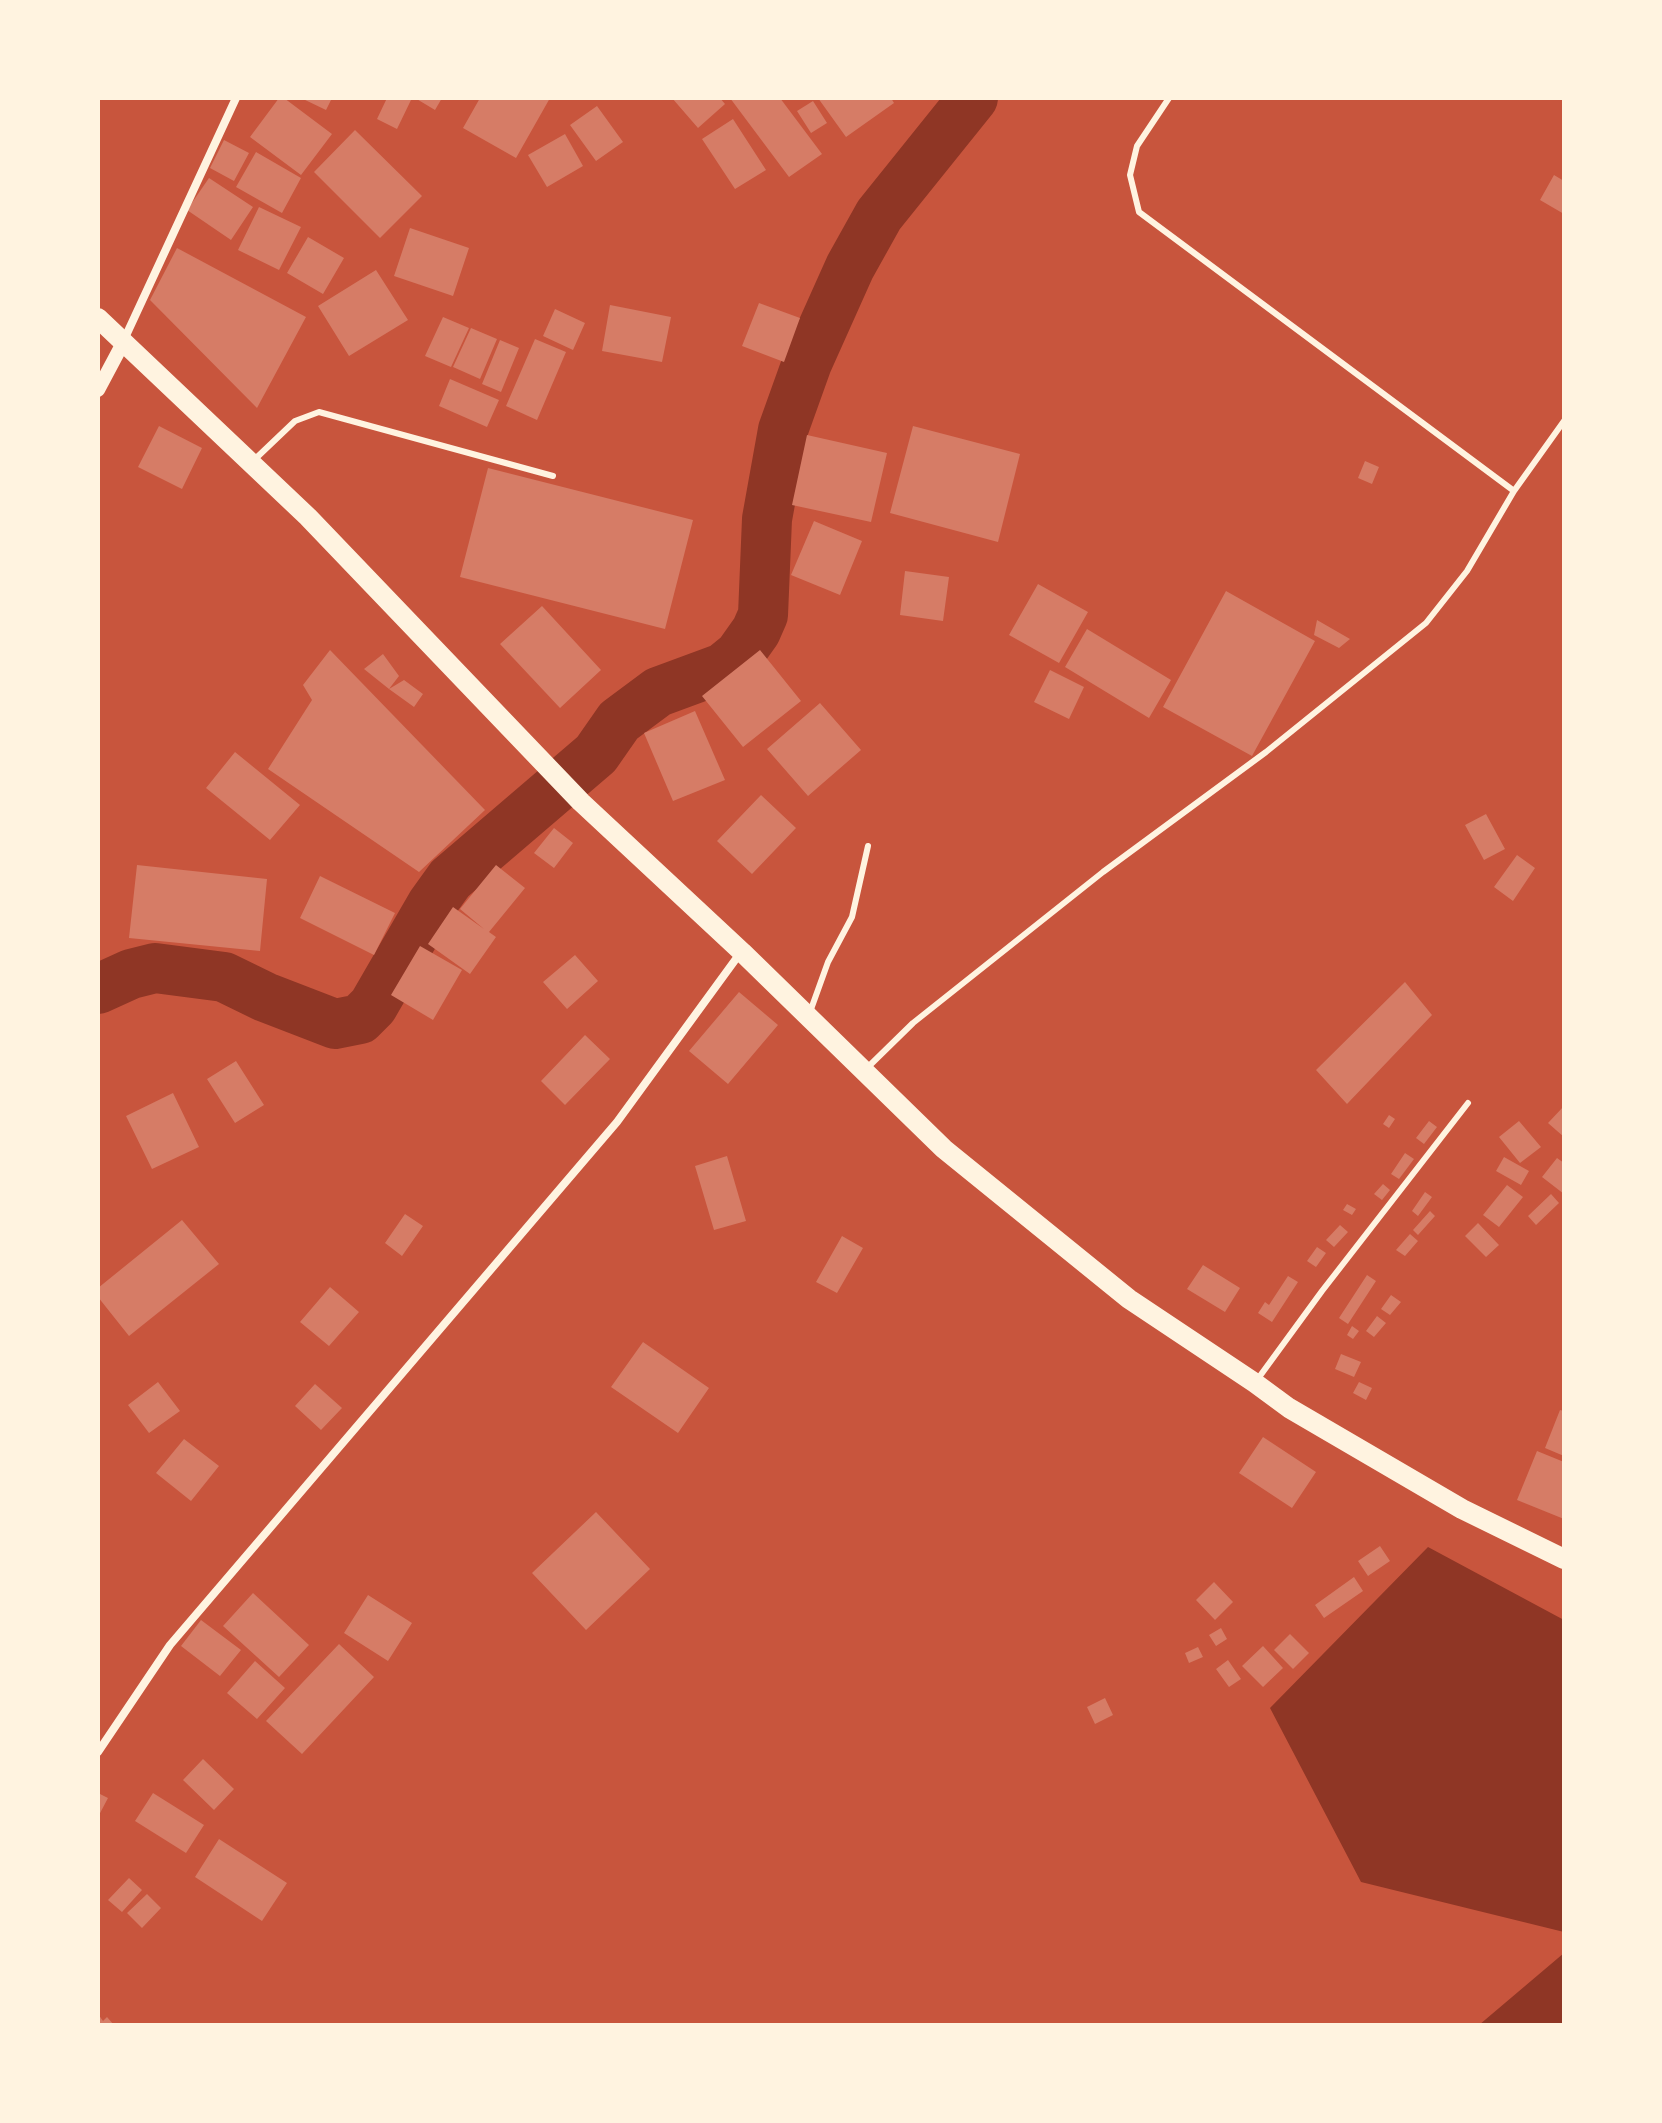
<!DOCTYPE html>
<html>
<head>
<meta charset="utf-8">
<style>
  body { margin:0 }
  #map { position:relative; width:1662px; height:2123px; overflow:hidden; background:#c8553d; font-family:Raleway,sans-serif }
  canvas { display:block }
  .frame { position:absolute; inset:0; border:100px solid #fff3e0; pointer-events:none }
</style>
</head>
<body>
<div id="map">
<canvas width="1662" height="2123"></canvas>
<div class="frame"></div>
</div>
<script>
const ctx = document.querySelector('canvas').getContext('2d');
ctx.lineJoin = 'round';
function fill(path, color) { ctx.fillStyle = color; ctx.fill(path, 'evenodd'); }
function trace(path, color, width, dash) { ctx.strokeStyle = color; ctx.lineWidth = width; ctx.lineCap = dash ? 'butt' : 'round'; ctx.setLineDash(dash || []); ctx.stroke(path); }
fill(new Path2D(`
  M 1428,1547 L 1564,1620 L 1564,1932 L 1361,1882 L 1270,1708 Z
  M 1564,1953 L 1564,2025 L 1479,2025 Z`), '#8f3625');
trace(new Path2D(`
  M 98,989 L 131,974 L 155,968 L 224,977 L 265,997 L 335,1024 L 360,1019 L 373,1006 L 432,904 L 450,879 L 596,754 L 619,721 L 658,692 L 723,668 L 739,655 L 756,631 L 763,615 L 767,519 L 783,430 L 807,363 L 850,267 L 879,215 L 973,98`), '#8f3625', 50);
fill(new Path2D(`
  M 279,98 L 284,98 L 332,134 L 301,175 L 250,137 Z
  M 301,98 L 332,98 L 326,110 Z
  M 387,98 L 411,100 L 397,129 L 377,119 Z
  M 415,98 L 442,98 L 435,110 Z
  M 480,98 L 550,98 L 516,158 L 463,128 Z
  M 672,98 L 720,98 L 725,104 L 698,128 Z
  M 730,98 L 780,98 L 822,154 L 789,177 Z
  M 818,98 L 891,98 L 894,103 L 846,137 Z
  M 813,101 L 827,123 L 811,133 L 797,111 Z
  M 597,106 L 623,142 L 596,161 L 570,125 Z
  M 733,119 L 766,170 L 735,189 L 702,139 Z
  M 355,130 L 422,196 L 380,238 L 314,172 Z
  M 565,134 L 583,166 L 547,187 L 528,155 Z
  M 224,140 L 249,153 L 234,181 L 210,168 Z
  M 256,152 L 301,178 L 282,213 L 236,187 Z
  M 1554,175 L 1564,181 L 1564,214 L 1540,200 Z
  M 209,178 L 253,207 L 231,240 L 187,210 Z
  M 259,207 L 301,227 L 279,270 L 238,250 Z
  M 410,228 L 469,248 L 453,296 L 394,276 Z
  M 308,237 L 344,258 L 323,294 L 287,273 Z
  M 177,248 L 306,317 L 257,408 L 150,300 Z
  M 376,270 L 408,320 L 349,356 L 318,306 Z
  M 759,303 L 800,318 L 784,362 L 742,346 Z
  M 610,305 L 671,317 L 662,362 L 602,351 Z
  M 555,309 L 585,323 L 573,350 L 543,336 Z
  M 443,317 L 469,328 L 451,367 L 425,356 Z
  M 471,328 L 497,339 L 480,379 L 453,367 Z
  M 535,339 L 566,352 L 537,420 L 506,406 Z
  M 500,340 L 519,348 L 501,392 L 482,384 Z
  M 450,379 L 499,400 L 487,427 L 439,406 Z
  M 159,426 L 202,448 L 182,489 L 138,467 Z
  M 913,426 L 1020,454 L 998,542 L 890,513 Z
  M 807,435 L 887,453 L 871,522 L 792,505 Z
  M 1365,461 L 1379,467 L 1372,484 L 1358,478 Z
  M 488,468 L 693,520 L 665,629 L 460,577 Z
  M 814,521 L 862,541 L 840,595 L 791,575 Z
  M 905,571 L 949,577 L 943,621 L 900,615 Z
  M 1038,584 L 1088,612 L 1059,663 L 1009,635 Z
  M 1226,591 L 1315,641 L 1252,756 L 1163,707 Z
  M 542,606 L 601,670 L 560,708 L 500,644 Z
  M 1317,620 L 1350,639 L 1339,648 L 1314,635 Z
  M 1087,629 L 1171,680 L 1149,718 L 1065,667 Z
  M 330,650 L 485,810 L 419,872 L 268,769 L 312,700 L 303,685 Z
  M 760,650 L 801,701 L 743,747 L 702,696 Z
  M 383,654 L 399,676 L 389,689 L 364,669 Z
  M 1050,670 L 1084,687 L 1069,719 L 1034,702 Z
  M 404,680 L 423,694 L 414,707 L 389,689 Z
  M 820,703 L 861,750 L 808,796 L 767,749 Z
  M 695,711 L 725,780 L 673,801 L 644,733 Z
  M 235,752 L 300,805 L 270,840 L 206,788 Z
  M 761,795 L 796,828 L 752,874 L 717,841 Z
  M 1486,814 L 1505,849 L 1484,860 L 1465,825 Z
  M 554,828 L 573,843 L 554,868 L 534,853 Z
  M 1517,855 L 1535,868 L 1513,901 L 1494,887 Z
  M 137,865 L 267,879 L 260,951 L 129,938 Z
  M 496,865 L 525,888 L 489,932 L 496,937 L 470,974 L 428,944 L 453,907 L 484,929 L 460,909 Z
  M 320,876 L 395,913 L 374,955 L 300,918 Z
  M 420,946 L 462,970 L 433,1020 L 391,995 Z
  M 575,955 L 598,981 L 567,1009 L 543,982 Z
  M 1405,982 L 1432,1015 L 1347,1104 L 1316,1070 Z
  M 739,992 L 778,1025 L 728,1084 L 689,1051 Z
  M 585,1035 L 610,1059 L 565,1105 L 541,1081 Z
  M 236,1061 L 264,1105 L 235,1123 L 207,1079 Z
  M 173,1093 L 199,1147 L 152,1169 L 126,1116 Z
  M 1564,1106 L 1564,1137 L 1548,1123 Z
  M 1389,1115 L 1395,1119 L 1389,1128 L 1383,1124 Z
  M 1429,1121 L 1437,1127 L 1424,1144 L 1416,1138 Z
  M 1519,1121 L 1541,1147 L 1520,1163 L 1499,1137 Z
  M 1405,1153 L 1414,1159 L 1399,1179 L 1391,1174 Z
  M 727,1156 L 746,1221 L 714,1230 L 695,1166 Z
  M 1504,1157 L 1529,1171 L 1521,1185 L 1496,1171 Z
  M 1557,1158 L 1564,1163 L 1564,1194 L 1542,1177 Z
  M 1383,1184 L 1390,1190 L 1382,1200 L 1374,1194 Z
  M 1507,1185 L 1523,1197 L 1499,1227 L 1483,1215 Z
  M 1425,1192 L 1432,1197 L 1418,1216 L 1412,1211 Z
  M 1551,1194 L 1559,1203 L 1536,1225 L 1528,1216 Z
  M 1347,1204 L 1356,1209 L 1352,1215 L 1343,1210 Z
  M 1430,1211 L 1435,1216 L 1418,1235 L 1413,1230 Z
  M 405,1214 L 423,1226 L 402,1256 L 385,1243 Z
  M 182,1220 L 219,1264 L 129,1336 L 98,1297 L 98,1288 Z
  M 1478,1223 L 1499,1245 L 1486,1257 L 1465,1236 Z
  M 1340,1225 L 1348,1232 L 1334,1247 L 1326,1240 Z
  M 1410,1234 L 1418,1241 L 1405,1256 L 1396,1250 Z
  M 842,1236 L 863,1248 L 837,1293 L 816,1282 Z
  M 1317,1247 L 1326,1253 L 1316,1267 L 1307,1261 Z
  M 1203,1265 L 1240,1288 L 1225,1312 L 1187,1289 Z
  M 1367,1275 L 1376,1281 L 1348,1324 L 1339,1318 Z
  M 1288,1276 L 1298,1282 L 1272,1322 L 1258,1313 L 1265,1302 L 1269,1305 Z
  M 330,1287 L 359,1312 L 329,1346 L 300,1322 Z
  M 1391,1295 L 1401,1302 L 1390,1315 L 1381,1309 Z
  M 1377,1316 L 1386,1323 L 1374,1337 L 1366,1331 Z
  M 1352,1326 L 1359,1331 L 1353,1339 L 1347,1335 Z
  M 643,1342 L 709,1388 L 678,1433 L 611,1387 Z
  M 1341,1354 L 1361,1362 L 1354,1377 L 1335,1369 Z
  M 158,1382 L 180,1411 L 149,1433 L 128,1405 Z
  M 1359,1382 L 1372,1388 L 1366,1400 L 1353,1393 Z
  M 315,1384 L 342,1408 L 321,1430 L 295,1406 Z
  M 1560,1410 L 1564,1411 L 1564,1456 L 1545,1448 Z
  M 1263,1437 L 1316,1472 L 1292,1508 L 1239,1473 Z
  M 184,1439 L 219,1466 L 191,1501 L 156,1473 Z
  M 1537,1451 L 1564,1462 L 1564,1519 L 1517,1500 Z
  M 596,1512 L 650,1569 L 586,1630 L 532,1573 Z
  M 1380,1546 L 1390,1561 L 1368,1576 L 1358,1561 Z
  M 1354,1577 L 1363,1591 L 1324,1618 L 1315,1605 Z
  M 1214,1582 L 1233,1602 L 1215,1620 L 1196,1600 Z
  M 253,1593 L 309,1645 L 279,1677 L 223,1626 Z
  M 368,1595 L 412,1623 L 388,1661 L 344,1633 Z
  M 201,1620 L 241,1650 L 220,1676 L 181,1646 Z
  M 1221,1628 L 1227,1639 L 1216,1646 L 1209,1635 Z
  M 1290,1634 L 1309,1653 L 1293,1669 L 1274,1650 Z
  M 339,1644 L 374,1677 L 302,1754 L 266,1721 Z
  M 1263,1646 L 1283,1668 L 1263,1687 L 1242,1666 Z
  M 1198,1647 L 1203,1657 L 1189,1663 L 1185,1653 Z
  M 1228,1660 L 1241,1679 L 1229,1687 L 1216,1669 Z
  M 255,1661 L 285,1688 L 257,1719 L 227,1693 Z
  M 1105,1698 L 1113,1715 L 1095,1724 L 1087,1707 Z
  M 203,1759 L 234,1789 L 214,1810 L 183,1780 Z
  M 98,1793 L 108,1798 L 98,1817 Z
  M 153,1793 L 204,1825 L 186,1853 L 135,1821 Z
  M 219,1839 L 287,1883 L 262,1921 L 195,1877 Z
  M 129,1878 L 142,1890 L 122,1912 L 108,1900 Z
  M 147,1894 L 161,1908 L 142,1928 L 127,1913 Z
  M 98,2014 L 103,2021 L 107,2017 L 114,2025 L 98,2025 Z`), '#d67c66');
trace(new Path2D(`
  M 1169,98 L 1137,146 L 1130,175 L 1139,212 L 1514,491
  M 253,461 L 295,421 L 319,412 L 553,476
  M 810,1012 L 828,962 L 852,917 L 868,846
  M 866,1069 L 913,1023 L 1103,872 L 1266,752 L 1426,623 L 1467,571 L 1514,491 L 1564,421
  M 1257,1380 L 1322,1291 L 1468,1103`), '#fff3e0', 6);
trace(new Path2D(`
  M 123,342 L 236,98
  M 98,1752 L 170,1645 L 617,1122 L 741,952`), '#fff3e0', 8);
trace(new Path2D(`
  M 98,390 L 123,343`), '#fff3e0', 14);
trace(new Path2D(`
  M 98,318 L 308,517 L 581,802 L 742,952 L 944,1149 L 1129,1299 L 1255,1383 L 1289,1408 L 1462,1509 L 1564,1559`), '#fff3e0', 20);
</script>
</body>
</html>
